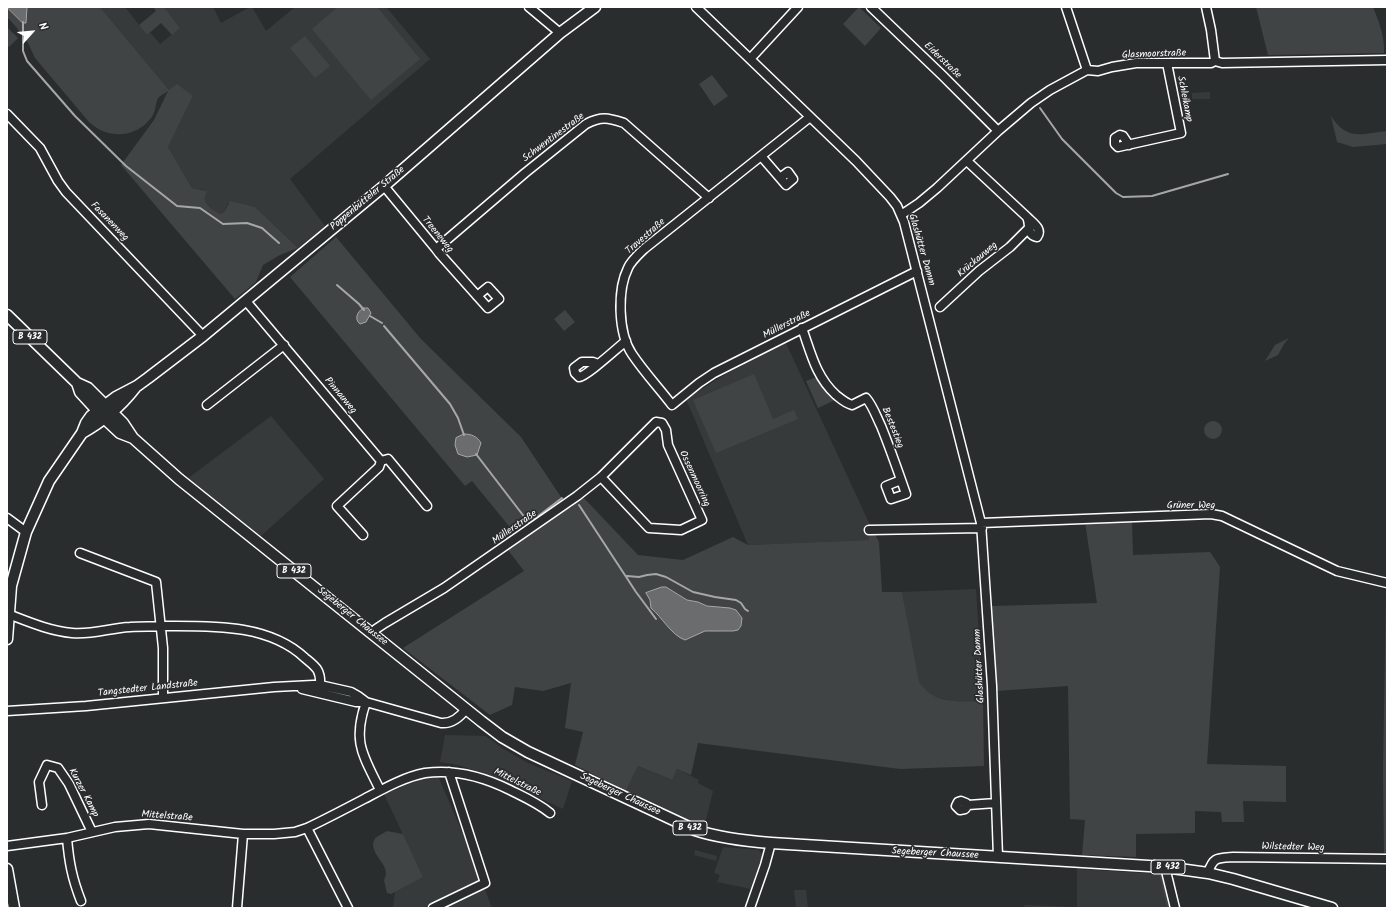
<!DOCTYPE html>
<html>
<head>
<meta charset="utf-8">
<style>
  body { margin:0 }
  #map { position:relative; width:1394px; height:915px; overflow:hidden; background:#2a2d2e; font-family:Kalam,sans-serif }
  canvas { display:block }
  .frame { position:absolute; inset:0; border:8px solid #fff; pointer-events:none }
  .north { position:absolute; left:12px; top:12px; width:40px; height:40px; -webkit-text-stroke:3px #2a2d2e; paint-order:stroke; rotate:63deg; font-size:11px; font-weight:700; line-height:16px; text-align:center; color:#fff }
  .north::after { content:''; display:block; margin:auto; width:14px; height:18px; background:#fff; clip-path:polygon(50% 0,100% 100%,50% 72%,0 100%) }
</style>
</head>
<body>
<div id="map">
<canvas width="1394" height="915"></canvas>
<div class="frame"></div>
<div class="north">N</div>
</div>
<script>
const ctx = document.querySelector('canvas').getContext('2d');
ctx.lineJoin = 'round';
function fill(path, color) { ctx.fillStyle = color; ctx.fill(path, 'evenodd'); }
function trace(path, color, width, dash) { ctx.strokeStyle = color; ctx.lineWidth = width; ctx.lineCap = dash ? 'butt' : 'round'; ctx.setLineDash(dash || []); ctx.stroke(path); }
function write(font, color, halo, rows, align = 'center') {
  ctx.font = font + ' Kalam,sans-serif'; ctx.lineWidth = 3.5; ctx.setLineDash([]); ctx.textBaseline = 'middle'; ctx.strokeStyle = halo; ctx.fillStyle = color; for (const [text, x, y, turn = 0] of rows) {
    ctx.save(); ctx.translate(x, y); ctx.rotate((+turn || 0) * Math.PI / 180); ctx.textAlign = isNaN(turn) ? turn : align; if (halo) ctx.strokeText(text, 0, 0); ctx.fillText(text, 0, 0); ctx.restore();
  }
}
fill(new Path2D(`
  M 100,7 L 125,7 L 147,35 L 150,32 L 160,44 L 180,28 L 164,7 L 213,7 L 221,23 L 250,7 L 252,7 L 266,31 L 295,7 L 386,7 L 430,59 L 290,179 L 325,226 L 298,248 L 255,207 L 228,203 L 225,211 L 221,214 L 216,213 L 205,202 L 205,199 L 207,192 L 205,190 L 192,188 L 168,147 L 193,96 L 169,90 Z
  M 1210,92 L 1210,99 L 1192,99 L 1192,93 Z
  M 785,341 L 870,525 L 870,540 L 748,545 L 686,399 L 724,375 Z
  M 271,416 L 324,479 L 261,536 L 187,479 Z
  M 976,589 L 983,701 L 950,701 L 936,697 L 925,691 L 918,682 L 902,592 Z
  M 445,735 L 486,736 L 502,748 L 528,763 L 572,781 L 563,809 L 490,775 L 458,765 L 440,762 Z
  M 638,766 L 671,780 L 677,769 L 699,780 L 698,783 L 713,791 L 704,828 L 626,791 Z
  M 438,776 L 473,857 L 492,908 L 393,908 L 395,891 L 423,877 L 384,794 L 404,784 L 421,778 Z
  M 723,847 L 759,850 L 762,855 L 751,889 L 717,882 L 720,875 L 714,873 Z
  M 695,850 L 717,856 L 716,861 L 694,855 Z
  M 1077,869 L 1159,874 L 1167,908 L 1025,908 L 1024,905 L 1077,907 Z
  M 794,890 L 806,890 L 808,908 L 796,908 Z`), '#373a3b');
fill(new Path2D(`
  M 7,7 L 23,23 L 26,23 L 27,7 L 100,7 L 169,90 L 177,84 L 193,96 L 168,147 L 192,188 L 207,191 C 207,194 204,198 205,201 C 207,206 216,213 221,214 L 225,211 L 230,201 L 255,207 L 298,248 L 280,255 L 263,265 L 256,282 L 235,299 L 121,165 L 154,120 L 168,91 C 165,93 160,96 158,98 C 155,104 156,112 151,118 C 135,139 107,139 89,122 L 35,58 L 28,43 L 17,28 L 7,17 Z
  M 153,7 L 164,7 L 180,28 L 172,35 L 161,23 L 147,35 L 139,25 L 156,11 Z
  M 338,7 L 377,7 L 420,59 L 371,100 L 312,29 Z
  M 859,7 L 881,28 L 865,46 L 843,24 Z
  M 1256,7 L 1373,7 C 1379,22 1385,37 1384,53 L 1268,55 Z
  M 7,27 L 18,38 L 9,47 L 7,45 Z
  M 305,36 L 330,66 L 315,78 L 290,48 Z
  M 712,75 L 728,96 L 714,106 L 699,84 Z
  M 1331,116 C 1347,141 1361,134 1387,131 L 1387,144 L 1353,147 L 1337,142 Z
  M 336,237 L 421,339 L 521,437 L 563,500 L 571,508 L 582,496 L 638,555 L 683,560 L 733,537 L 748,545 L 869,540 L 870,525 L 879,542 L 882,592 L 902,592 L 919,682 C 934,705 958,701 983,701 L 984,766 L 900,769 L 698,743 L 691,775 L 677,769 L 672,780 L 638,766 L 626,791 L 575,765 L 583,732 L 565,728 L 571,683 L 543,691 L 515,687 L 512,705 L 490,715 L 403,648 L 524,571 L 508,550 L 538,529 L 532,519 L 513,531 L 472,481 L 465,486 L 290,277 ZM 666,587 L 687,600 L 698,602 L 707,606 L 736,610 C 740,614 743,618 742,624 C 740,636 714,629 705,631 C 698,632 691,637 685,640 L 651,608 L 650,600 Z
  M 565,310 L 575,322 L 564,331 L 554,319 Z
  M 1289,338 L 1284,344 L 1278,355 L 1265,361 L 1275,345 Z
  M 754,374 L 773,419 L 794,410 L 798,419 L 716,453 L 693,400 Z
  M 817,377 L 828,395 L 835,400 L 818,408 L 806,381 Z
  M1204 430a9 9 0 1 1 18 0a9 9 0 1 1-18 0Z
  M 1132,521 L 1133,555 L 1210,552 L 1220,567 L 1207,764 L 1286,766 L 1286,802 L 1243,801 L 1244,822 L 1222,822 L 1221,812 L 1195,811 L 1195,833 L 1136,834 L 1136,857 L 1082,855 L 1085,820 L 1070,819 L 1068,686 L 996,691 L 991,606 L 1097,603 L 1085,522 Z
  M 1386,593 L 1387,854 L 1384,854 L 1383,770 Z
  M 387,831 L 403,834 L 423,877 L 391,894 L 387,893 L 384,880 C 392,866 373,858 373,844 C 373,842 375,840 375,838 Z
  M 1159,874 L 1174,878 L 1180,908 L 1167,908 Z`), '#414445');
const water = new Path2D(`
  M 7,7 L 27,7 L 26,23 L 23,23 Z
  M 363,308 L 368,308 L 371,313 L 366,322 L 360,324 C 354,319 357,312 363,308 Z
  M 464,434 C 471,434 477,436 481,443 L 477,455 L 467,457 L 458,454 L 455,445 L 456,438 Z
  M 662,587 L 666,587 L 687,600 L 698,602 L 707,606 L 730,608 L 736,610 L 742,618 L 741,626 L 738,630 L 733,631 L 705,631 L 685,640 C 671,635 662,617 651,608 L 650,600 L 646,593 Z`);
fill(water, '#6a6c6d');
trace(water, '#a6a7a7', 1);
trace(new Path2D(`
  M 23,22 L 23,51 L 27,61 L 75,116 L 126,166 L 177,206 L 200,208 L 223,224 L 247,223 L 262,228 L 279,243
  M 1040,108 L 1062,139 L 1116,193 L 1123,197 L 1152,196 L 1228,174
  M 337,285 L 359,304 L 364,310
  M 370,316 L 382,323
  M 384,326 L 450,404 L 458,418 L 464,435
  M 476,454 L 529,523 L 562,498
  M 579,505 L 636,592 L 656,619
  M 627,576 L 639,577 L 647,575 L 656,574 L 666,577 L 693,592 L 715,597 L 736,600 L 741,603 L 745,609 L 748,611`), '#a6a7a7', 2);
const minor = new Path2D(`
  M 529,7 L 560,33
  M 696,7 L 856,161 L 890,197 L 897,206 L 904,222 L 981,523 L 992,686 L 998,857
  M 871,7 L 942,75 L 998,131
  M 1066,7 L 1087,70
  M 1206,7 L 1211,30 L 1215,61
  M 750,59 L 798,7
  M 7,114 L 40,148 L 58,181 L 66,192 L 203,336
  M 810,117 L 644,249 C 638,255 631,261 628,268 C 617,290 618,333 632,354 C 644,372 659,388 672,405 L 699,383 L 714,373 L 917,271
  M 1129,145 L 1123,136 L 1120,135 L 1115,138 L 1115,144 L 1118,147 L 1181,133 L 1167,63
  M 761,156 L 780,178 L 788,172 L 793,179 L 786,185 L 780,178
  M 967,161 L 1027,217 C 1031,225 1026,235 1037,237 C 1043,229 1033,223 1027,217
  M 384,186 L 436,249 L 439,253 L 488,308 L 499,299 L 488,287 L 477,296
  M 901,215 L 919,203 L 937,188 L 998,131 L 1031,103 L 1050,90 L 1087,70 L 1098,71 L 1112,67 L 1136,63 L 1211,63 L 1215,61 L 1222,63 L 1387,60
  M 436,249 L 525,173 L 586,124 C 602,116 608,118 624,123 L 709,198
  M 246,301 L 381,461
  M 940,307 L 979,271 L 1010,247 L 1029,228
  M 802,328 C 811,353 816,377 836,395 C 841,399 845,403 852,405 L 866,398 C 873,406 876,416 881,426 C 890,448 898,471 906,494 L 891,499 L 886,486 L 901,480
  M 598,364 L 593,362 L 582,362 L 574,368 L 575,373 L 579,377 C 587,376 617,348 626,341
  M 207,405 L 284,345
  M 381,461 L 388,459 L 427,506
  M 7,518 L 26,532
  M 981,523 L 1211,514 L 1222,516 L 1337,571 L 1387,583
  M 869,530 L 982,528
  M 363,535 L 337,506 L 379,467 L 381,461
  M 80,553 L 156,582 L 163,648 L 163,698
  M 8,614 C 29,622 50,631 72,633 C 92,635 110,628 130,627 C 142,626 154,627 166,626 C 213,626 269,624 305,658 C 316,667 321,670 320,685
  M 373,634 L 376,629 L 385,623 L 444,588 L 577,496 L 601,477 L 656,422 L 662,423 L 666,430 L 668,445 L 702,520 L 681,530 L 649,528 L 601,477
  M 302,689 L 356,702 L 366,702 L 441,723 C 452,724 460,717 466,709
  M 366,702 C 352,742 363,755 380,790
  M 7,711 L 86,706 L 274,687 L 313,685 L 320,685 L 351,692 L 358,696 L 366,702
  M 961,801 L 966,803 L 968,805 L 965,809 L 960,810 L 956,806 L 958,802 Z
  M 42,805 L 39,782 L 47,765 L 58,768 L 69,784 L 92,832
  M 968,805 L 996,803
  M 307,828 L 348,908
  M 67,838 C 69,862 72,878 81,901
  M 7,846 L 67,838 L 115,827 L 149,824 L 243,834 L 274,834 L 295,832 L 307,828 C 326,819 345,809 364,799 C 383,789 404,777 425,773 C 455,769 484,777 510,790 C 524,797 538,803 550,813
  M 1165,867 L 1175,908
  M 1208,873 C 1213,857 1217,858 1233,857 L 1387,859
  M 237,908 L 243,834
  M 433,908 L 485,883 L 449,772
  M 750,908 L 765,865 L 771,843`);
const major = new Path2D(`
  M 7,315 L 77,383 L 88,388 L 123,423 L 133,438 L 179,479 L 481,721 L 502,737 L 528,752 L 695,830 C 719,838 745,841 771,843 L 1165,867 L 1208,873 L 1233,879 L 1332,908
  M 77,383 L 80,392 L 104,418 L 120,433 L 133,438
  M 82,433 C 102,422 121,406 135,388
  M 7,639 L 11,586 L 26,532 L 49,481 L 82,433 L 86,423 L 91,416 L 116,397 L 137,386 L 148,378 L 203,336 L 384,186 L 560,33 L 595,7
  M 7,869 L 14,908`);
trace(minor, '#fff', 11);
trace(major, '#fff', 13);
trace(minor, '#2a2d2e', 8);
trace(major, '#2a2d2e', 10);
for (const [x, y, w] of [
  [30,337,34],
  [294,571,34],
  [690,828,34],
  [1168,867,34]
]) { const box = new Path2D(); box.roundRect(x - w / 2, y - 7, w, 14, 3); ctx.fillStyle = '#2a2d2e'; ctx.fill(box); trace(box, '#fff', 1); }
write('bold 9px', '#fff', null, [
  ["B 432",30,337],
  ["B 432",294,571],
  ["B 432",690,828],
  ["B 432",1168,867]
]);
write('10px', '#fff', '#2a2d2e', [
  ["Glasmoorstraße",1154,55,-2],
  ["Eiderstraße",942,61,44],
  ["Schleikamp",1184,99,79],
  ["Schwentinestraße",554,138,-37],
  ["Poppenbütteler Straße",368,199,-40],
  ["Fasanenweg",109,222,46],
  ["Treeneweg",437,235,51],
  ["Travestraße",646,237,-41],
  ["Glashütter Damm",921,250,74],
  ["Krückauweg",978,260,-40],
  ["Müllerstraße",787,325,-27],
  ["Pinnauweg",340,396,50],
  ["Bestestieg",892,428,68],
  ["Ossenmoorring",694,479,65],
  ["Grüner Weg",1191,506],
  ["Müllerstraße",515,528,-35],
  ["Segeberger Chaussee",352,617,39],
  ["Glashütter Damm",980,666,-93],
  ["Tangstedter Landstraße",148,689,-6],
  ["Mittelstraße",517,783,26],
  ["Kurzer Kamp",83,793,62],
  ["Segeberger Chaussee",620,795,25],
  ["Mittelstraße",167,817,4],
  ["Wilstedter Weg",1293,848,1],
  ["Segeberger Chaussee",935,854,3]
]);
</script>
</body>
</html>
